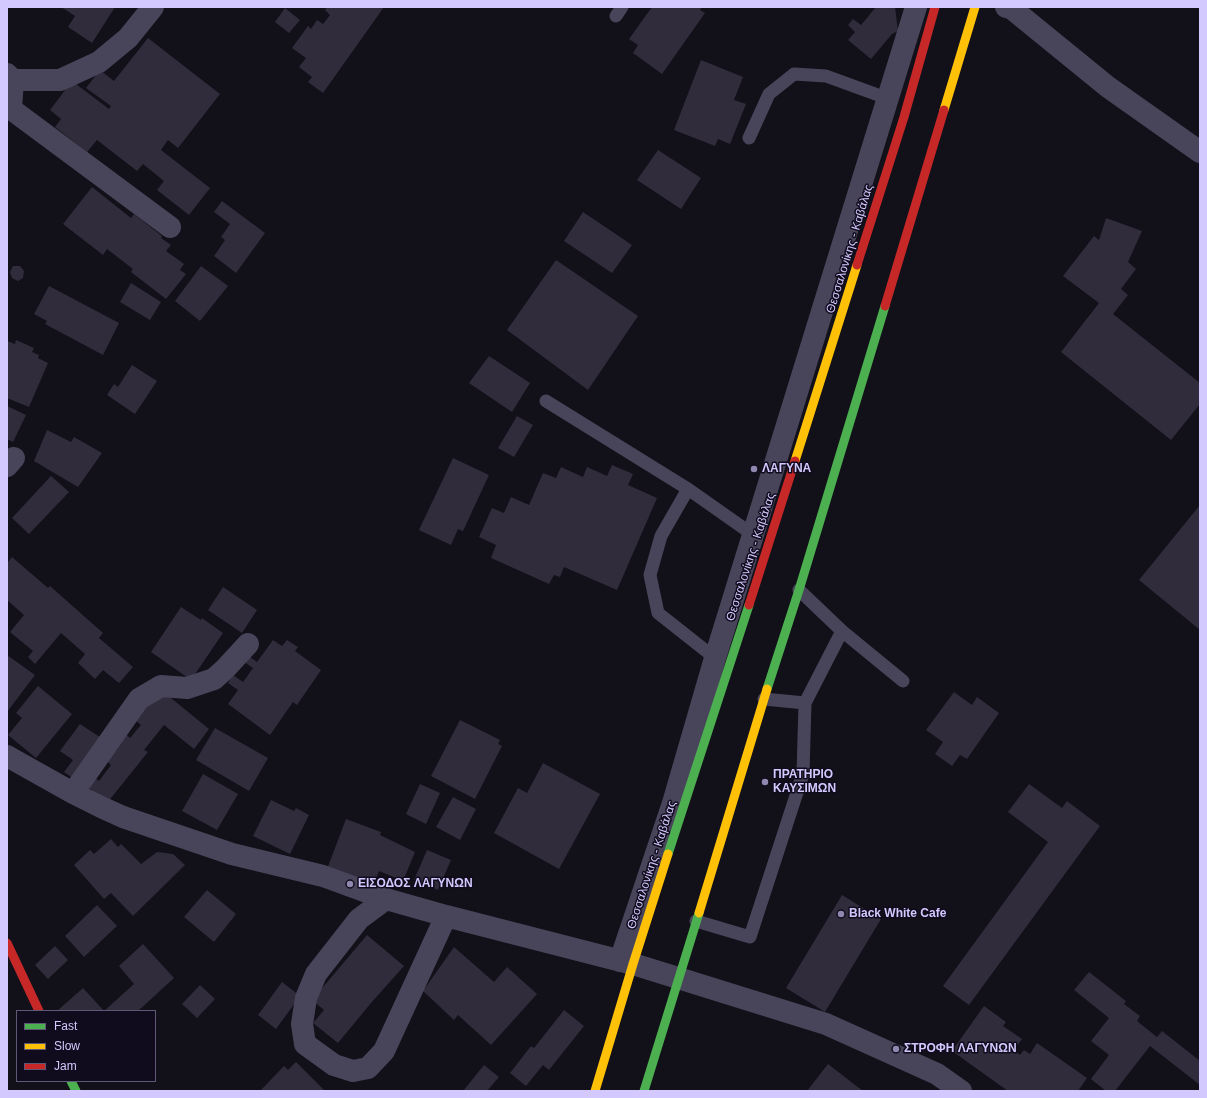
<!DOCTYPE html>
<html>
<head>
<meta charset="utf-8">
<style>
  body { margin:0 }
  #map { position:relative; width:1207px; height:1098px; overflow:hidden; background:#121019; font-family:Helvetica,sans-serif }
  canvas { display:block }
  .frame { position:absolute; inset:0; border:8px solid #d4c9fe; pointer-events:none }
  .legend { position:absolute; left:16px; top:1010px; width:140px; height:72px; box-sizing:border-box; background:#110c1d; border:1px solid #5f5877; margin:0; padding:5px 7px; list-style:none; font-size:12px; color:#d4c9fe }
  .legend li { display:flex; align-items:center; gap:8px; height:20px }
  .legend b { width:20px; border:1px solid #5f5877 }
</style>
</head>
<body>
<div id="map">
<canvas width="1207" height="1098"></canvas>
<div class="frame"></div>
<ul class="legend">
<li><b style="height:5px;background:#4caf50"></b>Fast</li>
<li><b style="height:5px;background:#ffc107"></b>Slow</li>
<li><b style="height:5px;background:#c62828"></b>Jam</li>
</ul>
</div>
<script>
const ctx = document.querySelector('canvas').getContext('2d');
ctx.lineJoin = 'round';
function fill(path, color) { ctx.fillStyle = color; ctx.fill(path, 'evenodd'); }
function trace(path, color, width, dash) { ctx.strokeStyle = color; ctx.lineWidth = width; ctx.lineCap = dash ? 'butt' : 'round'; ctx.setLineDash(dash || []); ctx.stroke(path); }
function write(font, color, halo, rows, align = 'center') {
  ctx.font = font + ' Helvetica,sans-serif'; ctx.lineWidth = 3; ctx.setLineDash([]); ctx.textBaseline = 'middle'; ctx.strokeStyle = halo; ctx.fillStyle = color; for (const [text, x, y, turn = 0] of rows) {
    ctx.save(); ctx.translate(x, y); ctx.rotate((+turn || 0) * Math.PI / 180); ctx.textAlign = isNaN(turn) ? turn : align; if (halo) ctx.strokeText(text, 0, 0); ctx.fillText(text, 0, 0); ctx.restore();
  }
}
fill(new Path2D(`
  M 61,7 L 115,7 L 92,43 L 68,27 L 75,16 Z
  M 327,7 L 384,7 L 323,93 L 308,82 L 312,77 L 299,67 L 306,58 L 292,48 L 308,26 L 311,29 L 317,20 L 323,24 L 330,15 L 325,10 Z
  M 652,7 L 702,7 L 700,10 L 705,13 L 662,74 L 633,53 L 638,45 L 629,39 Z
  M 876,7 L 895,7 L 898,31 L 892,34 L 871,59 L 848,40 L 855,32 L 848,25 L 853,19 L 861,25 Z
  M 285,8 L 300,20 L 289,33 L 275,22 Z
  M 148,38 L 220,94 L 178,148 L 168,140 L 161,150 L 210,188 L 189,215 L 157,190 L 164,181 L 143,164 L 137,171 L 97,140 L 87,152 L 55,127 L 61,119 L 50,110 L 72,81 L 109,109 L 111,106 L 86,88 L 100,70 L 114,81 Z
  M 701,60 L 743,77 L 734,100 L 746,104 L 730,144 L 718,139 L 715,146 L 674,130 Z
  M 658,150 L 701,178 L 681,209 L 637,180 Z
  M 92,187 L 131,218 L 134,214 L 162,236 L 161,238 L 171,245 L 166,251 L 184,264 L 180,270 L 186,274 L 166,299 L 131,272 L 133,269 L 107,249 L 103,255 L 63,224 Z
  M 222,201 L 265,233 L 236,273 L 214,256 L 225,240 L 221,237 L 230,224 L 214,212 Z
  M 583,212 L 632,245 L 612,273 L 564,241 Z
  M 1106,218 L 1142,231 L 1128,262 L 1136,269 L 1121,289 L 1128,295 L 1113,314 L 1200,383 L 1200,404 L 1171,440 L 1061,352 L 1099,303 L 1063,276 L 1094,236 L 1099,240 Z
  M 556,260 L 638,316 L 588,390 L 507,330 Z
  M 13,266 L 20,266 L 24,271 L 23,278 L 18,281 L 12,278 L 10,272 Z
  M 201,266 L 228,286 L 200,321 L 175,301 Z
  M 131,283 L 161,302 L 150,320 L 120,302 Z
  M 49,286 L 119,323 L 103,355 L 45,324 L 47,321 L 34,314 Z
  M 16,340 L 34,348 L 32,352 L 39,355 L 38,358 L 48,363 L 29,407 L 7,398 L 7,341 L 15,344 Z
  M 489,356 L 530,383 L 512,412 L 469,383 Z
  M 132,365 L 157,381 L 135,414 L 107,395 L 114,384 L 118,387 Z
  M 7,406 L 26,415 L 13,442 L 7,439 Z
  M 517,416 L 533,425 L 514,457 L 498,448 Z
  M 47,430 L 71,442 L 74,437 L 102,453 L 78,487 L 34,461 Z
  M 453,458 L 489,475 L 463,531 L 458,529 L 451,545 L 419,530 Z
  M 612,465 L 633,474 L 628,485 L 657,498 L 617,590 L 564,567 L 560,577 L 554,575 L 549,584 L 491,558 L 496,545 L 479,537 L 492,508 L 504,513 L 511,497 L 529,505 L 543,473 L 556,478 L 561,467 L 583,477 L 587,467 L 607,476 Z
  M 51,476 L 69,492 L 29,534 L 12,518 Z
  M 1200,505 L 1200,630 L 1139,580 Z
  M 12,557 L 48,588 L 50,586 L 103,633 L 99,638 L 133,667 L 119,683 L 103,670 L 95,679 L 78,663 L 85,654 L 61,633 L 35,664 L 28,657 L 33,651 L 10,632 L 24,615 L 7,600 L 7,563 Z
  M 223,587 L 257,610 L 242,633 L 208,610 Z
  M 181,607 L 201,620 L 202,618 L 223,633 L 191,680 L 151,652 Z
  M 273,640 L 282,646 L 287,640 L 298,647 L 295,651 L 321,670 L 297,705 L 293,702 L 270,735 L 228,704 L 238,690 L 228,683 L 233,675 L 243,682 L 253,668 L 243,661 L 247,655 L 257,662 Z
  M 7,655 L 35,675 L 7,712 Z
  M 38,686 L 72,714 L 36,758 L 8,735 L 22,718 L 16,713 Z
  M 160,689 L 209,729 L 194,749 L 164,725 L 144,750 L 148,752 L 107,803 L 87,786 L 94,777 L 99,781 L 111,765 L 104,759 L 125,733 L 130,738 L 141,725 L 135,720 Z
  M 954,692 L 972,705 L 977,697 L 999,713 L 967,759 L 960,755 L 952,766 L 935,754 L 943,742 L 926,730 Z
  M 460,720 L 500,740 L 498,744 L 502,746 L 475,799 L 431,776 Z
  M 80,724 L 106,741 L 77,781 L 64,772 L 73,760 L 60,751 Z
  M 215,728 L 268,758 L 249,791 L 196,760 Z
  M 543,763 L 600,794 L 559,869 L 494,833 L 518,788 L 527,793 Z
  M 203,774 L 238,794 L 217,830 L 182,811 Z
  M 420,784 L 440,793 L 426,824 L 406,814 Z
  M 1029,784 L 1062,808 L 1067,801 L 1100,826 L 969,1005 L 943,986 L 1048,842 L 1008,812 Z
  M 453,797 L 476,809 L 460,840 L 436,827 Z
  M 271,800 L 294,811 L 296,808 L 309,815 L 290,854 L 253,836 Z
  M 346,819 L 381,832 L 380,835 L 415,852 L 403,881 L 379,871 L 373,886 L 327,869 Z
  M 111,839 L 118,847 L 121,844 L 141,864 L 157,852 L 173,854 L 185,865 L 133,916 L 111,893 L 104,899 L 74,865 L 90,850 L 94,854 Z
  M 427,850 L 451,860 L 438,890 L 414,880 Z
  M 207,890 L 236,914 L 214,942 L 184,917 Z
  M 842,895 L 881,919 L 825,1012 L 786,988 Z
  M 97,905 L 117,926 L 84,957 L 65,936 Z
  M 367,935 L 404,966 L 371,1003 L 338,1043 L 313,1023 L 324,1010 L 312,1000 Z
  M 143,944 L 174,978 L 138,1011 L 104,1011 L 134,984 L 119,966 Z
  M 55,946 L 68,960 L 48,979 L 35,965 Z
  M 454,947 L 494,982 L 507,967 L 537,994 L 491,1045 L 458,1015 L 454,1020 L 423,991 Z
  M 1089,972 L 1126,1001 L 1124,1004 L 1140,1016 L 1137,1021 L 1157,1037 L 1162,1031 L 1200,1061 L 1200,1085 L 1150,1046 L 1115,1091 L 1106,1091 L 1091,1079 L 1109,1055 L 1091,1041 L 1109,1018 L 1074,990 Z
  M 282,982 L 300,996 L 276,1029 L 258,1015 Z
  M 200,985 L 215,999 L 197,1018 L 182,1004 Z
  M 83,988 L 104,1011 L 57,1011 Z
  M 984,1006 L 1006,1022 L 1003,1026 L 1022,1039 L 1014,1050 L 1020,1055 L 1024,1050 L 1030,1054 L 1037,1043 L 1087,1078 L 1078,1091 L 1008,1091 L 952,1051 Z
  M 564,1010 L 584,1026 L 549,1070 L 543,1065 L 526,1086 L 510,1073 L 531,1046 L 534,1048 Z
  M 296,1062 L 325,1091 L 260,1091 L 284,1066 L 288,1070 Z
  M 828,1064 L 863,1091 L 807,1091 Z
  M 484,1065 L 499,1077 L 487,1091 L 463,1091 Z`), '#302c3c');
trace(new Path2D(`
  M 616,16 L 622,7
  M 749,138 L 769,94 L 794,74 L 826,76 L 889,99
  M 546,401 L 688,489 L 752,534
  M 688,489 L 661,536 L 650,575 L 658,613 L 715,658
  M 799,590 L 842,631 L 903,681
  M 805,703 L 842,631
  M 696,921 L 750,937 L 803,774 L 805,703 L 764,699`), '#48455a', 13);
trace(new Path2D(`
  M 1006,7 L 1011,8 L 1108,87 L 1200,152
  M 7,74 L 13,80 L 11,109 L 170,227
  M 13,80 L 60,80 L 99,62 L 128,38 L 153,7
  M 7,466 L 14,458
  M 7,756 L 73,793 L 101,807 L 123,817 L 232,854 L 323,876 L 386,899 L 446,916 L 633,964 L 826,1024 L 937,1074 L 961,1091
  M 73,793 L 139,699 L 161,686 L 187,688 L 214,679 L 225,669 L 248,644
  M 386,899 L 359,919 L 316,974 L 306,998 L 302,1024 L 305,1044 L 334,1065 L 353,1071 L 368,1068 L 384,1051 L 446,916
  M 620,961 L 673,803 L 715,658 L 916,7`), '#48455a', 22);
trace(new Path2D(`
  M 767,689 L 799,590 L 885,306
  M 668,854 L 749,605
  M 71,1081 L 76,1091
  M 644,1091 L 699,913`), '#4caf50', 9);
trace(new Path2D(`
  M 944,110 L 975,7
  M 795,461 L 857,265
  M 699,913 L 767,689
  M 595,1091 L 633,964 L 668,854`), '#ffc107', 9);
trace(new Path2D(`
  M 857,265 L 904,117 L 935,7
  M 885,306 L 944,110
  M 749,605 L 795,461
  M 7,943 L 39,1011`), '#c62828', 9);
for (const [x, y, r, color] of [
  [754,469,4,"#9088ae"],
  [765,782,4,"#9088ae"],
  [350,884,4,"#9088ae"],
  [841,914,4,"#9088ae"],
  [896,1049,4,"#9088ae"]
]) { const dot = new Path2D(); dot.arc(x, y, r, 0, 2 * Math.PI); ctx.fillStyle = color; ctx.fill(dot); trace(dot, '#110c1d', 1.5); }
write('12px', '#d4c9fe', '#110c1d', [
  ["Θεσσαλονίκης - Καβάλας",850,249,-73],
  ["Θεσσαλονίκης - Καβάλας",751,557,-72],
  ["Θεσσαλονίκης - Καβάλας",652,865,-72]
]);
write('bold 12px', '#d4c9fe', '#110c1d', [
  ["ΛΑΓΥΝΑ",762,469],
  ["ΠΡΑΤΗΡΙΟ",773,775],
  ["ΚΑΥΣΙΜΩΝ",773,789],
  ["ΕΙΣΟΔΟΣ ΛΑΓΥΝΩΝ",358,884],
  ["Black White Cafe",849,914],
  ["ΣΤΡΟΦΗ ΛΑΓΥΝΩΝ",904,1049]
], 'left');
</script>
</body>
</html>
